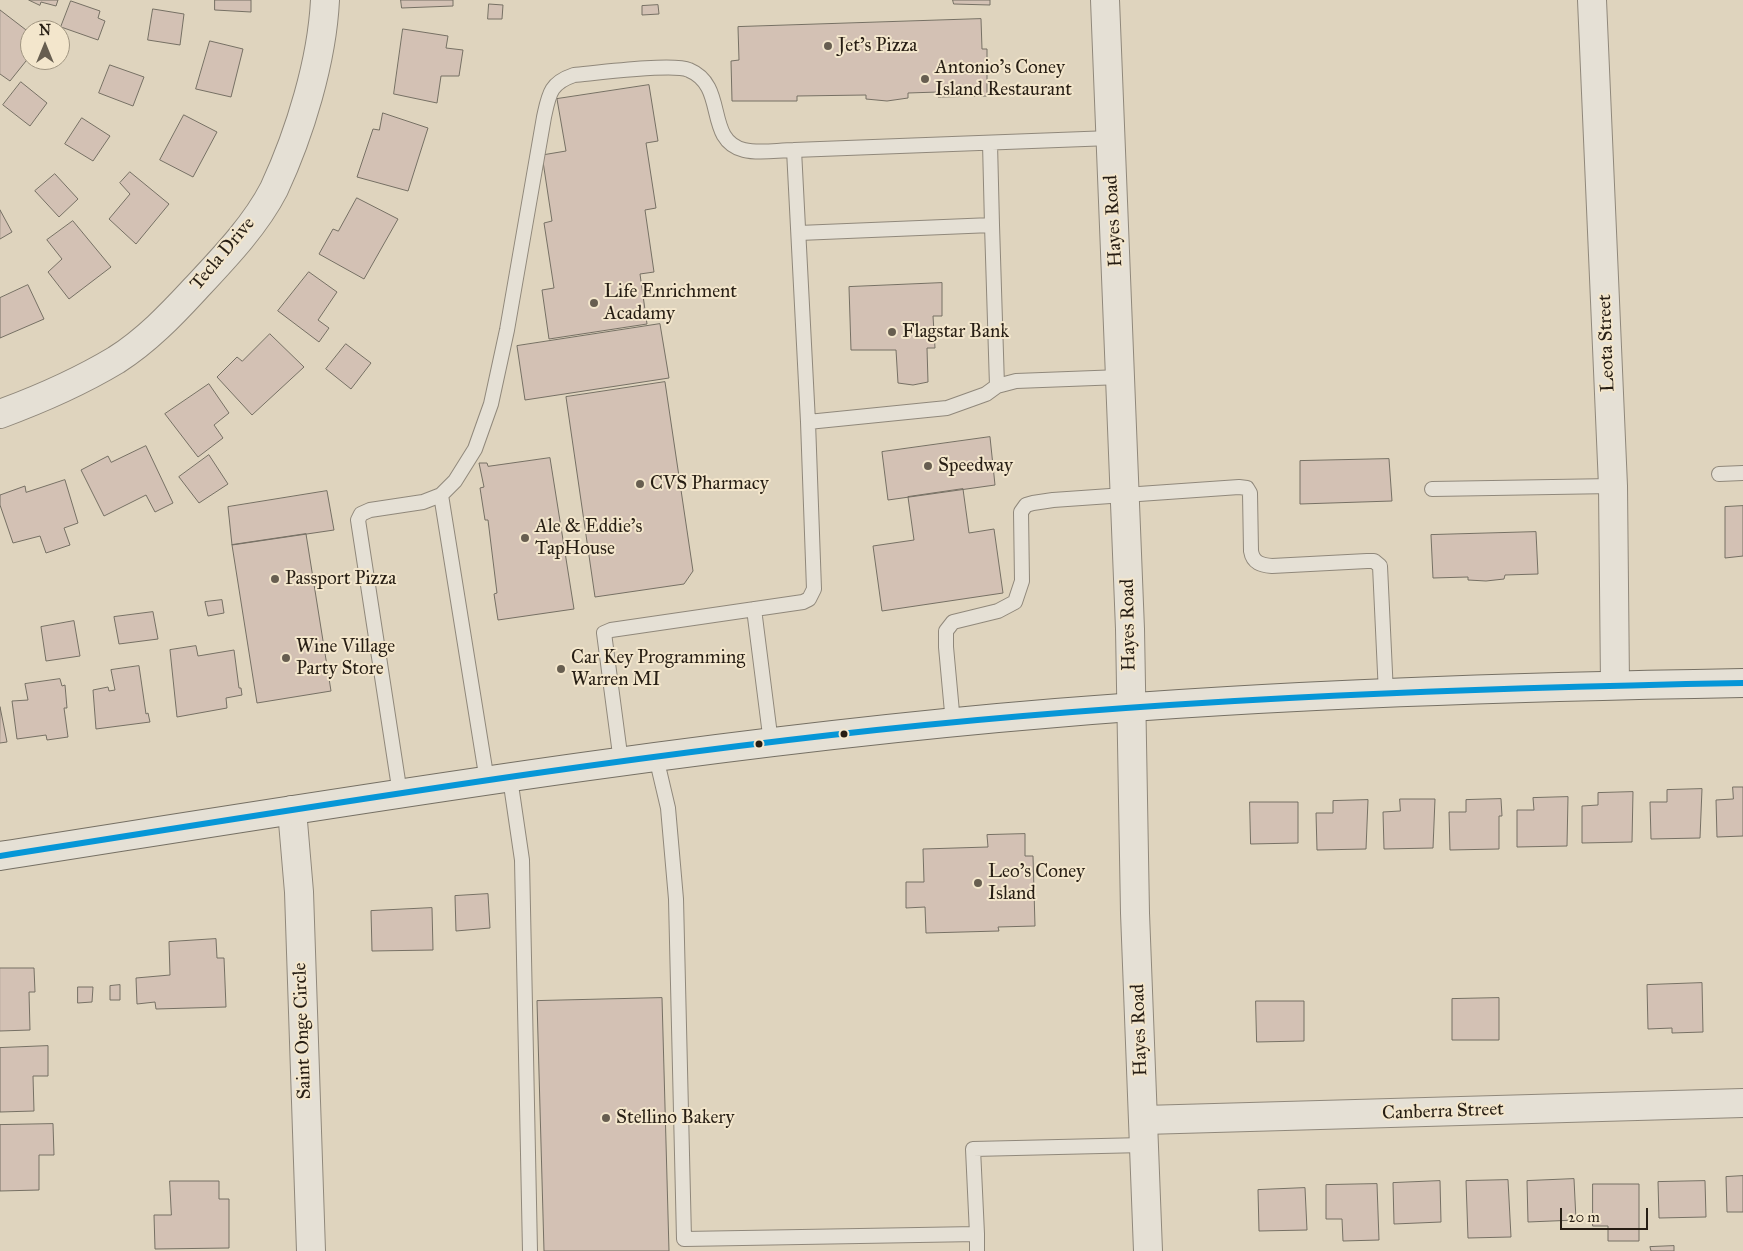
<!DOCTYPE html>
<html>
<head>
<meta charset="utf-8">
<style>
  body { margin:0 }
  #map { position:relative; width:1743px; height:1251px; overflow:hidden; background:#dfd4be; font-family:"IM FELL Great Primer",serif }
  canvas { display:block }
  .north { position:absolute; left:20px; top:20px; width:50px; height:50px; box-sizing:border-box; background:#f3e6cc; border:1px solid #a19682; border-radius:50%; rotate:0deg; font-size:14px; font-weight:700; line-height:20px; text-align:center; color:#271e14 }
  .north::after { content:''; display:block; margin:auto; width:18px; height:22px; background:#675e50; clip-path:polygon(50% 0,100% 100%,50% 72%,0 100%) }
  .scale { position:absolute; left:1560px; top:1208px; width:88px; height:22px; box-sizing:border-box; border:2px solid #271e14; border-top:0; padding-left:6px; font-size:15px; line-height:18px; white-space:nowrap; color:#271e14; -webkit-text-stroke:4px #f3e6cc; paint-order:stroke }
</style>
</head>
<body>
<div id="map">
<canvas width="1743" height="1251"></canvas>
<div class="north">N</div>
<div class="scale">20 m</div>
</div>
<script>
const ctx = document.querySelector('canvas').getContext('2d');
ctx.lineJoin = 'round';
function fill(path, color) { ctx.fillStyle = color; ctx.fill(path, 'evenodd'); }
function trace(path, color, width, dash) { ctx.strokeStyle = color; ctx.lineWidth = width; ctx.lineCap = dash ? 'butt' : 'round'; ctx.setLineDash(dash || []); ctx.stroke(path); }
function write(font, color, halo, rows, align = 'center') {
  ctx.font = font + ' "IM FELL Great Primer",serif'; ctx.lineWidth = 4; ctx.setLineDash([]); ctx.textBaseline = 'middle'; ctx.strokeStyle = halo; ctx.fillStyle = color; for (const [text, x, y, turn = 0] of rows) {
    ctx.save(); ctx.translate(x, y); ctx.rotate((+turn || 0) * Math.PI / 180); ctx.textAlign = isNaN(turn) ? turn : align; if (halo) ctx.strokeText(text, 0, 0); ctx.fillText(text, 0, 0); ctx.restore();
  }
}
const building = new Path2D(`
  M 29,0 L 58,0 L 56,6 L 41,2 L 40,5 Z
  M 215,0 L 251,0 L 251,12 L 215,10 Z
  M 401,0 L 453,0 L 453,6 L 402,8 Z
  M 953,0 L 990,0 L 990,5 L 954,4 Z
  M 71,1 L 100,11 L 98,18 L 105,21 L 98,40 L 61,27 Z
  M 489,4 L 503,5 L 502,19 L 488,19 Z
  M 658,5 L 659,14 L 642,15 L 642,6 Z
  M 153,9 L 184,14 L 180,45 L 148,40 Z
  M 0,10 L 30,33 L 30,56 L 10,81 L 0,74 Z
  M 981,19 L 982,49 L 987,49 L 987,96 L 938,97 L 938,92 L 908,93 L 908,98 L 887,101 L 866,99 L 866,95 L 797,96 L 797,101 L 732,101 L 731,61 L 739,60 L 738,27 Z
  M 403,29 L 448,36 L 446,48 L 463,50 L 459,76 L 441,76 L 437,103 L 394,94 Z
  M 210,41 L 243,49 L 231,97 L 196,89 Z
  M 110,65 L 144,77 L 133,106 L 99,93 Z
  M 21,82 L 47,103 L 30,126 L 3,105 Z
  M 649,85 L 658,141 L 646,143 L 656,208 L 645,210 L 654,272 L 640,274 L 647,324 L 549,339 L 542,290 L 554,288 L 544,223 L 552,221 L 542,155 L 566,151 L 557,99 Z
  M 383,113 L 428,128 L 408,191 L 357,177 L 373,129 L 379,130 Z
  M 184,115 L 217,132 L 193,177 L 160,160 Z
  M 82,118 L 110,136 L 93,161 L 65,144 Z
  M 130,172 L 169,204 L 136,244 L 109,219 L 130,194 L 120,183 Z
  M 55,174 L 78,199 L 59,217 L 35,191 Z
  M 357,198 L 398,219 L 364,279 L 319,254 L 333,229 L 338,231 Z
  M 0,210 L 12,232 L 0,239 Z
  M 73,221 L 111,267 L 69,299 L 48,272 L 62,259 L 47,240 Z
  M 309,272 L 337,292 L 318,320 L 329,328 L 319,342 L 278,311 Z
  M 942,283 L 942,316 L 933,316 L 935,348 L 927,348 L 928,382 L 913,385 L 898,383 L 896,350 L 851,350 L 849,287 Z
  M 28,285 L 44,319 L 0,338 L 0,298 Z
  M 660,324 L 669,378 L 525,400 L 517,346 Z
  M 270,334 L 304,367 L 252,415 L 217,377 L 237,357 L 242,361 Z
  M 346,344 L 371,363 L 351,389 L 326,369 Z
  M 665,382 L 693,571 L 684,584 L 595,597 L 566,397 Z
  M 209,384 L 229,413 L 214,425 L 223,438 L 198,457 L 165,414 Z
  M 990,437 L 995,485 L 888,500 L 882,452 Z
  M 146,446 L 173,503 L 155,512 L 146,495 L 104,516 L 81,470 L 108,456 L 111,462 Z
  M 209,455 L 228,484 L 199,503 L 179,477 Z
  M 550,458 L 574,609 L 498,620 L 494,594 L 497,593 L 488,520 L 485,520 L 480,488 L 484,487 L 479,463 L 487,463 L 488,466 Z
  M 1389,459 L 1392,501 L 1300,504 L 1300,461 Z
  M 65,480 L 78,523 L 64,528 L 70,545 L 46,553 L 40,536 L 13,543 L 0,505 L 0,495 L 25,486 L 26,492 Z
  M 963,489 L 969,533 L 994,529 L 1003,593 L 882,611 L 873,546 L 914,540 L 908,497 Z
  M 327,491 L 334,530 L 232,545 L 228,507 Z
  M 1743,506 L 1743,556 L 1725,558 L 1725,507 Z
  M 1536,532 L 1538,574 L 1505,575 L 1504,579 L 1486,581 L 1468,580 L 1468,577 L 1433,578 L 1431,535 Z
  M 306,534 L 331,691 L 257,703 L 232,545 Z
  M 222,600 L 224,613 L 208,616 L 205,602 Z
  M 153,612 L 158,639 L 119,644 L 114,617 Z
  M 74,621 L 80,656 L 46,661 L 41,627 Z
  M 196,646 L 198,656 L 234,650 L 239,688 L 241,688 L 242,695 L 226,698 L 227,708 L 177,717 L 170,650 Z
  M 139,666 L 146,714 L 148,713 L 150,722 L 96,729 L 93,690 L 108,687 L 109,691 L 115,690 L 111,670 Z
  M 60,679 L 62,686 L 65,685 L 67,708 L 64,708 L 68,737 L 47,740 L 46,735 L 17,739 L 12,701 L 28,700 L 25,684 Z
  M 0,707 L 7,742 L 0,743 Z
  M 1733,787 L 1743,787 L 1743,836 L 1717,837 L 1716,800 L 1733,799 Z
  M 1702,789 L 1700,838 L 1651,839 L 1650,802 L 1667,802 L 1667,790 Z
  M 1633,792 L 1632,842 L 1582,843 L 1582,806 L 1598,805 L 1598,793 Z
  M 1568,797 L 1567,846 L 1517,847 L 1517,810 L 1534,810 L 1533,798 Z
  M 1400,799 L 1435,799 L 1433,848 L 1384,849 L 1383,812 L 1400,811 Z
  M 1501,799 L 1502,816 L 1499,816 L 1499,849 L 1450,850 L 1449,812 L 1466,812 L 1466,800 Z
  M 1368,800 L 1366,849 L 1317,850 L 1316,813 L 1333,813 L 1333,801 Z
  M 1250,802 L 1298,802 L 1298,843 L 1251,844 Z
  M 1025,834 L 1025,856 L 1033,856 L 1035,926 L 998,927 L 999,931 L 926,933 L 925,907 L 906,908 L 906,882 L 924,882 L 923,849 L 988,847 L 987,835 Z
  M 488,894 L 490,928 L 456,931 L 455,896 Z
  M 432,908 L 433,950 L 372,951 L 371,911 Z
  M 216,939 L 217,958 L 224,958 L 226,1007 L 156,1009 L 155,1002 L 137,1004 L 136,978 L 170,975 L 169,942 Z
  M 0,968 L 34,968 L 35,992 L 29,992 L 30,1030 L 0,1031 Z
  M 1702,983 L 1703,1032 L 1672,1033 L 1672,1028 L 1648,1029 L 1647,985 Z
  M 120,985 L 120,1000 L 110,1000 L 110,986 Z
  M 78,987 L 93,987 L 92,1002 L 78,1003 Z
  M 662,998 L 669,1251 L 544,1251 L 537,1001 Z
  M 1499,998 L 1499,1040 L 1452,1040 L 1452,999 Z
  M 1256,1001 L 1304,1001 L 1304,1041 L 1257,1042 Z
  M 48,1046 L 48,1076 L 33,1076 L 34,1111 L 0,1112 L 0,1048 Z
  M 53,1124 L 54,1155 L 39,1155 L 39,1190 L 0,1191 L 0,1125 Z
  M 1743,1176 L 1743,1212 L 1727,1212 L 1726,1177 Z
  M 1574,1179 L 1576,1220 L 1528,1222 L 1527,1181 Z
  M 1508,1180 L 1511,1237 L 1468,1238 L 1466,1181 Z
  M 170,1181 L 219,1181 L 219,1199 L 229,1199 L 229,1248 L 155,1249 L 154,1215 L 171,1215 Z
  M 1440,1181 L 1441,1222 L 1394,1224 L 1393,1183 Z
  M 1705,1181 L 1706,1217 L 1659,1218 L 1658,1182 Z
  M 1377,1184 L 1379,1240 L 1343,1241 L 1342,1219 L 1326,1219 L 1326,1185 Z
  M 1593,1184 L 1639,1184 L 1639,1241 L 1608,1241 L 1608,1226 L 1593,1226 Z
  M 1305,1188 L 1307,1230 L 1259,1231 L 1258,1190 Z
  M 1674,1246 L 1674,1251 L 1651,1251 L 1650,1247 Z`);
fill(building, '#d3c1b4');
trace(building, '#767064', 1);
const service = new Path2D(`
  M 794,150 L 1111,138
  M 992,225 L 997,386 L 1016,381 L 1121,377
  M 799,233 L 992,225 L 990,143
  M 808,422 L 947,408 L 986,394 L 997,386
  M 1719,474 L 1743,473
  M 1432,489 L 1613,486
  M 441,495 L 455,481 L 475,449 L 491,404 L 507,330 L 544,117 C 549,94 550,83 574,75 C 596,73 673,63 689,70 C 728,86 704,140 744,150 C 759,154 778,150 794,150 L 808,422 L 814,589 L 809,599 L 803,602 L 611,630 L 604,633 L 621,762
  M 754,609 L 771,743
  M 953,723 L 946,647 L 946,631 L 953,622 L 998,611 L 1015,602 L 1022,581 L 1021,512 L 1026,505 L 1033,503 L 1053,500 L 1239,487 L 1247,488 L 1250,493 L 1251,551 C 1253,563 1261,565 1272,566 L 1367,561 L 1374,561 L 1380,566 L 1386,694
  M 656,757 L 668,808 L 676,899 L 684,1239 L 977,1234 L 973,1149 L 1144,1145
  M 510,778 L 522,860 L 530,1251
  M 400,794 L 358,520 L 361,514 L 370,510 L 423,502 L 441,495 L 487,781
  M 977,1234 L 977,1251`);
const minor = new Path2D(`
  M 1592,0 L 1613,486 L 1615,685
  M 0,414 C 38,400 81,381 116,360 C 146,341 171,315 195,289 C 223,259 255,226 274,189 C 300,133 322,61 325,0
  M 292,810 L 299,892 L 311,1251
  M 1144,1120 L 1743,1103`);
const tertiary = new Path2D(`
  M 1105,0 L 1130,629 L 1135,913 L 1148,1251`);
const secondary = new Path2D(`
  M 0,856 C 351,801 702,742 1056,713 C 1285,694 1514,687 1743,683`);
trace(service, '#90887b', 16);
trace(minor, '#90887b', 30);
trace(tertiary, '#90887b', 30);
trace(secondary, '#767064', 30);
trace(service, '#e5e0d5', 14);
trace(minor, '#e5e0d5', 28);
trace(tertiary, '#e5e0d5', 28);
trace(secondary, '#e5e0d5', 28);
trace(new Path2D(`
  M 0,856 C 307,808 615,756 925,725 C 1197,698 1470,688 1743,683`), '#0696d7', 6);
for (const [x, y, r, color] of [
  [828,46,5,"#675e50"],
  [925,79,5,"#675e50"],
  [594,303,5,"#675e50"],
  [892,332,5,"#675e50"],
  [928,466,5,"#675e50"],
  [640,484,5,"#675e50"],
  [525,538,5,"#675e50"],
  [275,579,5,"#675e50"],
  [286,658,5,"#675e50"],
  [561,669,5,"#675e50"],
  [844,734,4.5,"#271e14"],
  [759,744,4.5,"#271e14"],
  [978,883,5,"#675e50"],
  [606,1118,5,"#675e50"]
]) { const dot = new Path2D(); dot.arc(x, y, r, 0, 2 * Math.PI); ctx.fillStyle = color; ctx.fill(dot); trace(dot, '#f3e6cc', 2); }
write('19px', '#271e14', '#f3e6cc', [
  ["Jet's Pizza",838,46],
  ["Antonio's Coney",935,68],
  ["Island Restaurant",935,90],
  ["Life Enrichment",604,292],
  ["Acadamy",604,314],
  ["Flagstar Bank",902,332],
  ["Speedway",938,466],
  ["CVS Pharmacy",650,484],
  ["Ale & Eddie's",535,527],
  ["TapHouse",535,549],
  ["Passport Pizza",285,579],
  ["Wine Village",296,647],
  ["Party Store",296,669],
  ["Car Key Programming",571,658],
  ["Warren MI",571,680],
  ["Leo's Coney",988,872],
  ["Island",988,894],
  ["Stellino Bakery",616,1118]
], 'left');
write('19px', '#271e14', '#f3e6cc', [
  ["Hayes Road",1114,221,-93],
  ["Tecla Drive",223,254,-50],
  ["Leota Street",1607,343,-92],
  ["Hayes Road",1129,625,-91],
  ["Hayes Road",1140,1030,-92],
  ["Saint Onge Circle",303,1031,-92],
  ["Canberra Street",1443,1112,-2]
]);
</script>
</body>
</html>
